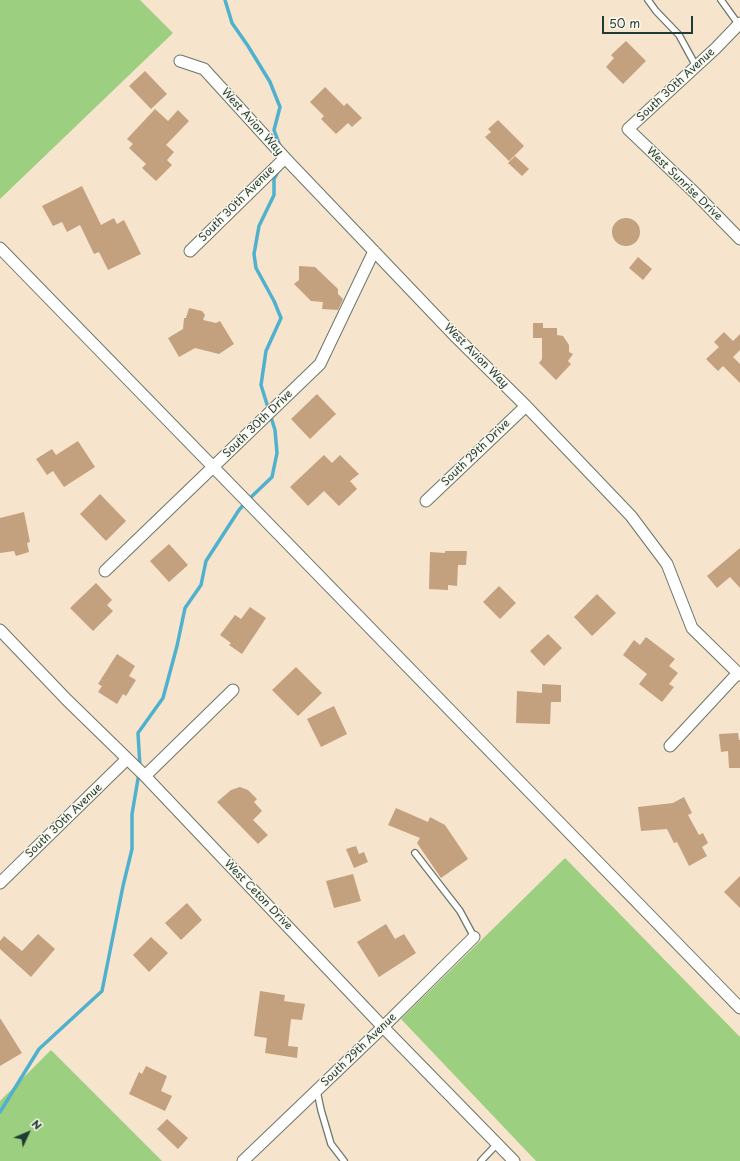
<!DOCTYPE html>
<html>
<head>
<meta charset="utf-8">
<style>
  body { margin:0 }
  #map { position:relative; width:740px; height:1161px; overflow:hidden; background:#f6e4cd; font-family:"Playpen Sans",sans-serif }
  canvas { display:block }
  .north { position:absolute; left:8px; top:1113px; width:40px; height:40px; -webkit-text-stroke:3px #fbf7ec; paint-order:stroke; rotate:46deg; font-size:11px; font-weight:700; line-height:16px; text-align:center; color:#1f3d34 }
  .north::after { content:''; display:block; margin:auto; width:14px; height:18px; background:#1f3d34; clip-path:polygon(50% 0,100% 100%,50% 72%,0 100%) }
  .scale { position:absolute; left:602px; top:16px; width:91px; height:18px; box-sizing:border-box; border:2px solid #1f3d34; border-top:0; padding-left:5px; font-size:12px; line-height:14px; white-space:nowrap; color:#1f3d34; -webkit-text-stroke:3px #fbf7ec; paint-order:stroke }
</style>
</head>
<body>
<div id="map">
<canvas width="740" height="1161"></canvas>
<div class="north">N</div>
<div class="scale">50 m</div>
</div>
<script>
const ctx = document.querySelector('canvas').getContext('2d');
ctx.lineJoin = 'round';
function fill(path, color) { ctx.fillStyle = color; ctx.fill(path, 'evenodd'); }
function trace(path, color, width, dash) { ctx.strokeStyle = color; ctx.lineWidth = width; ctx.lineCap = dash ? 'butt' : 'round'; ctx.setLineDash(dash || []); ctx.stroke(path); }
function write(font, color, halo, rows, align = 'center') {
  ctx.font = font + ' "Playpen Sans",sans-serif'; ctx.lineWidth = 3; ctx.setLineDash([]); ctx.textBaseline = 'middle'; ctx.strokeStyle = halo; ctx.fillStyle = color; for (const [text, x, y, turn = 0] of rows) {
    ctx.save(); ctx.translate(x, y); ctx.rotate((+turn || 0) * Math.PI / 180); ctx.textAlign = isNaN(turn) ? turn : align; if (halo) ctx.strokeText(text, 0, 0); ctx.fillText(text, 0, 0); ctx.restore();
  }
}
fill(new Path2D(`
  M 0,0 L 140,0 L 173,33 L 0,199 Z
  M 565,858 L 740,1037 L 740,1161 L 536,1161 L 401,1019 Z
  M 51,1050 L 162,1161 L 0,1161 L 0,1101 Z`), '#9ccf80');
trace(new Path2D(`
  M 225,0 L 232,23 L 248,46 L 270,82 L 280,107 L 274,130 L 280,146
  M 140,767 L 138,733 L 163,698 L 177,646 L 185,608 L 201,585 L 206,561 L 239,510 L 247,501 L 272,477 L 277,453 L 275,430 L 261,385 L 266,351 L 281,318 L 274,301 L 256,268 L 254,254 L 259,226 L 274,195 L 274,179 L 279,170
  M 0,1112 L 39,1049 L 102,991 L 123,886 L 132,849 L 132,814 L 139,773`), '#4fb1ce', 3.5);
fill(new Path2D(`
  M 626,41 L 646,61 L 623,84 L 606,67 L 614,58 L 611,55 Z
  M 145,71 L 167,94 L 151,109 L 129,86 Z
  M 325,87 L 344,106 L 347,103 L 362,118 L 352,127 L 348,123 L 336,134 L 321,119 L 324,116 L 310,102 Z
  M 155,109 L 168,121 L 178,110 L 189,121 L 166,145 L 174,152 L 167,160 L 172,165 L 156,181 L 142,168 L 146,164 L 129,148 L 133,144 L 127,139 Z
  M 498,120 L 524,146 L 509,161 L 485,137 L 491,132 L 488,129 Z
  M 515,156 L 529,169 L 522,176 L 508,163 Z
  M 82,186 L 101,225 L 114,218 L 117,224 L 124,220 L 141,254 L 108,270 L 99,252 L 94,254 L 80,225 L 67,232 L 62,222 L 53,226 L 42,206 Z
  M612 232a14 14 0 1 1 28 0a14 14 0 1 1-28 0Z
  M 638,257 L 652,269 L 643,280 L 629,268 Z
  M 299,266 L 315,267 L 338,289 L 338,294 L 343,299 L 338,310 L 322,309 L 323,302 L 311,301 L 294,284 L 299,280 Z
  M 189,308 L 202,311 L 205,315 L 203,320 L 216,323 L 220,321 L 234,344 L 219,354 L 195,348 L 179,357 L 168,338 L 183,329 L 184,318 L 186,318 Z
  M 533,323 L 543,323 L 543,328 L 557,328 L 557,335 L 563,336 L 569,345 L 569,352 L 573,354 L 568,361 L 571,364 L 556,380 L 539,363 L 542,359 L 542,338 L 533,338 Z
  M 724,332 L 733,341 L 740,334 L 740,350 L 733,357 L 740,364 L 740,383 L 723,366 L 718,371 L 706,359 L 719,347 L 714,342 Z
  M 317,394 L 336,414 L 310,439 L 291,419 Z
  M 78,441 L 95,467 L 64,487 L 53,471 L 47,475 L 36,459 L 52,449 L 56,455 Z
  M 324,455 L 332,463 L 340,455 L 359,474 L 350,481 L 357,489 L 339,506 L 324,491 L 308,506 L 290,487 Z
  M 100,494 L 126,521 L 106,541 L 80,514 Z
  M 24,512 L 30,542 L 27,543 L 29,552 L 16,556 L 14,551 L 0,553 L 0,518 Z
  M 169,544 L 188,565 L 169,582 L 150,561 Z
  M 740,548 L 740,588 L 730,577 L 717,588 L 707,576 Z
  M 445,551 L 467,551 L 466,565 L 458,565 L 457,586 L 448,585 L 448,590 L 429,589 L 430,552 L 445,553 Z
  M 96,583 L 112,600 L 107,605 L 113,611 L 93,631 L 70,608 Z
  M 499,586 L 516,603 L 500,619 L 483,602 Z
  M 597,594 L 616,613 L 592,636 L 574,617 Z
  M 250,607 L 266,618 L 242,654 L 229,645 L 231,643 L 220,635 L 235,615 L 241,619 Z
  M 548,634 L 562,648 L 544,666 L 530,651 Z
  M 646,637 L 675,659 L 669,666 L 678,673 L 669,684 L 674,687 L 662,702 L 639,684 L 647,674 L 623,655 L 634,640 L 640,645 Z
  M 117,654 L 135,666 L 129,676 L 136,680 L 126,696 L 123,694 L 117,704 L 98,692 L 102,686 L 98,684 Z
  M 296,667 L 322,693 L 298,716 L 272,690 Z
  M 542,684 L 561,685 L 561,702 L 551,702 L 550,724 L 516,723 L 517,691 L 542,693 Z
  M 334,706 L 347,734 L 321,747 L 307,719 Z
  M 738,733 L 739,740 L 740,740 L 740,768 L 729,768 L 728,751 L 721,752 L 719,734 Z
  M 240,787 L 248,790 L 257,799 L 254,802 L 262,811 L 253,820 L 268,835 L 258,844 L 217,802 L 231,790 Z
  M 684,797 L 692,813 L 688,815 L 699,835 L 703,833 L 708,843 L 702,847 L 707,856 L 689,866 L 677,842 L 674,843 L 667,829 L 641,831 L 638,807 L 673,803 Z
  M 396,808 L 428,822 L 430,817 L 445,825 L 468,859 L 441,878 L 417,843 L 420,838 L 388,825 Z
  M 356,846 L 359,854 L 364,852 L 368,862 L 354,868 L 346,849 Z
  M 353,874 L 361,901 L 334,908 L 326,881 Z
  M 740,876 L 740,908 L 724,892 Z
  M 187,903 L 202,920 L 181,940 L 165,923 Z
  M 386,924 L 395,939 L 404,934 L 416,953 L 379,977 L 357,942 Z
  M 38,934 L 55,949 L 31,977 L 0,949 L 0,941 L 4,936 L 22,951 Z
  M 151,937 L 168,953 L 149,972 L 133,955 Z
  M 260,991 L 285,995 L 284,1001 L 305,1004 L 302,1020 L 291,1019 L 288,1046 L 298,1047 L 297,1058 L 265,1053 L 267,1038 L 254,1036 Z
  M 0,1018 L 22,1053 L 0,1066 Z
  M 146,1066 L 167,1076 L 161,1091 L 172,1096 L 165,1111 L 129,1094 L 139,1072 L 142,1074 Z
  M 167,1119 L 188,1138 L 178,1149 L 157,1129 Z`), '#c3a07e');
const lane = new Path2D(`
  M 648,0 L 656,11 L 679,35 L 696,66
  M 721,0 L 739,25
  M 415,853 L 460,911 L 474,937
  M 317,1091 L 321,1110 L 331,1144 L 344,1161
  M 481,1161 L 497,1144`);
const street = new Path2D(`
  M 740,23 L 716,48 L 628,129 L 694,192 L 740,239
  M 180,61 L 204,69 L 285,158 L 454,335 L 526,406 L 631,516 L 667,564 L 692,628 L 740,675
  M 0,248 L 740,1008
  M 190,251 L 285,158
  M 426,501 L 526,406
  M 105,571 L 320,364 L 374,251
  M 0,630 L 67,700 L 145,776 L 383,1027 L 514,1161
  M 670,746 L 737,674
  M 145,776 L 233,690
  M 0,883 L 127,759
  M 243,1161 L 383,1027 L 474,937`);
trace(lane, '#6a776a', 8);
trace(street, '#6a776a', 13);
trace(lane, '#fff', 5.5);
trace(street, '#fff', 11);
write('11px', '#1f3d34', '#fbf7ec', [
  ["South 30th Avenue",676,85,-43],
  ["West Avion Way",252,122,48],
  ["West Sunrise Drive",684,184,44],
  ["South 30th Avenue",237,204,-45],
  ["West Avion Way",476,356,45],
  ["South 30th Drive",258,424,-44],
  ["South 29th Drive",476,453,-44],
  ["South 30th Avenue",64,821,-44],
  ["West Ceton Drive",258,895,46],
  ["South 29th Avenue",359,1050,-44]
]);
</script>
</body>
</html>
